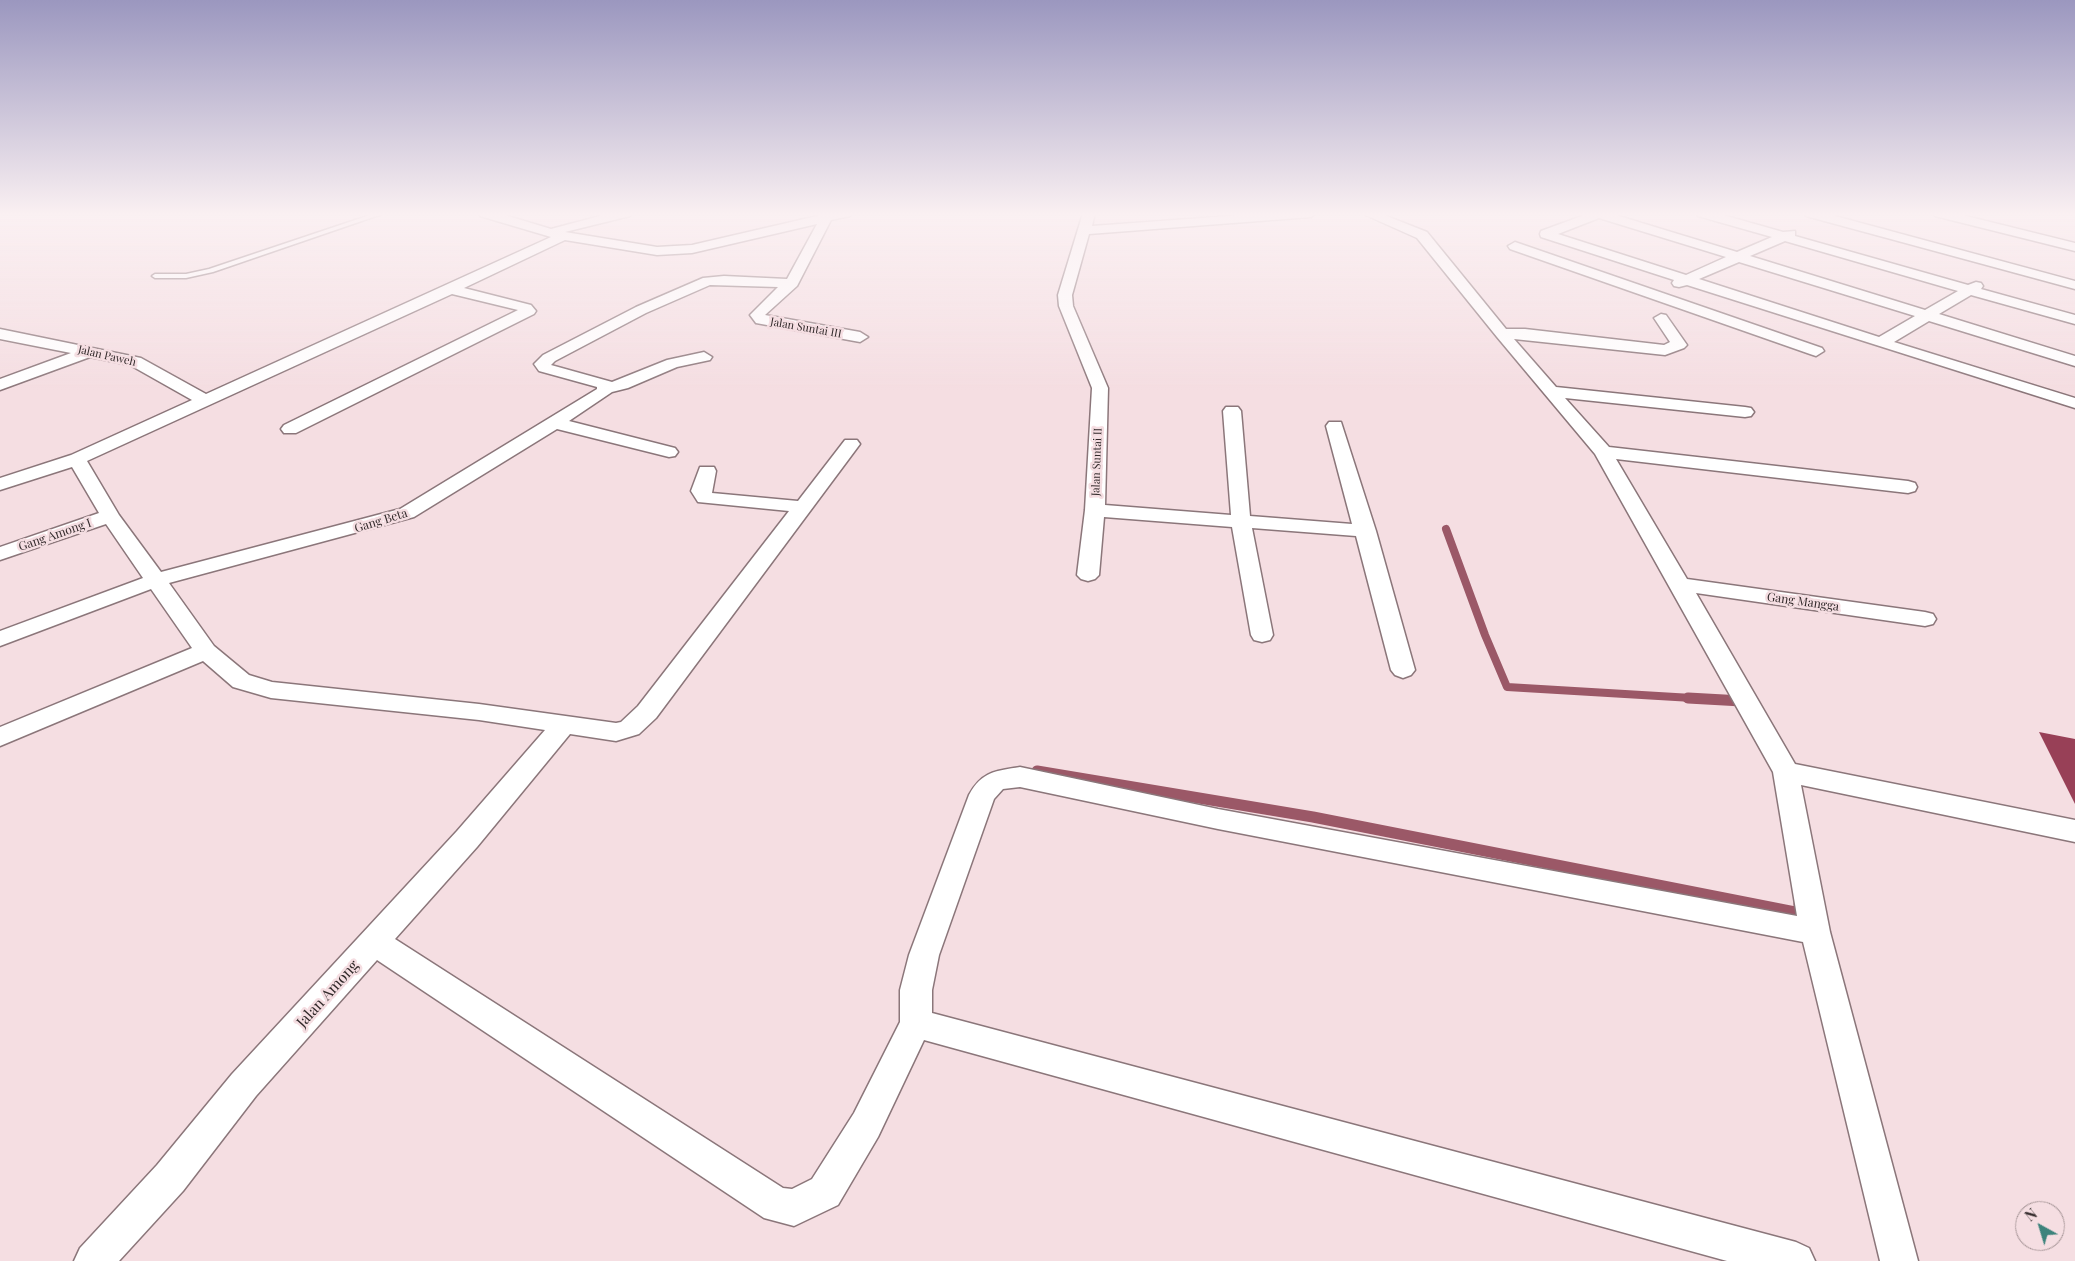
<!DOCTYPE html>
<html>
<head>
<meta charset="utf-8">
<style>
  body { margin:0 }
  #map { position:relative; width:2075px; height:1261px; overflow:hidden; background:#f5dee2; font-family:"Playfair Display",serif }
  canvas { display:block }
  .north { position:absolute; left:2015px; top:1201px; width:50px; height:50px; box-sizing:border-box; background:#f5dee2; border:1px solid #a79698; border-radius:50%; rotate:321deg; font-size:14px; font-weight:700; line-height:20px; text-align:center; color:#31292a }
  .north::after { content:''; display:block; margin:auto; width:18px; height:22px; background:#3d837c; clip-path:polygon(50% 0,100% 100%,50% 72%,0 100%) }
</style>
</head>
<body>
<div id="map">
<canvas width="2075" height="1261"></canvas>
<div class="north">N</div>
</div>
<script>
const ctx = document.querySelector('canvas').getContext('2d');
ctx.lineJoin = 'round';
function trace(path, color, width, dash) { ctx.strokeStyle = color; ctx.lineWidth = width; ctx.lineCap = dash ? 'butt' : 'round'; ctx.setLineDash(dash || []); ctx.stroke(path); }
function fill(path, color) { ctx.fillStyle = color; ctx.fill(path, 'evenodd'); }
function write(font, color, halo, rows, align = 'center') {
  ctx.font = font + ' "Playfair Display",serif'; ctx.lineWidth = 5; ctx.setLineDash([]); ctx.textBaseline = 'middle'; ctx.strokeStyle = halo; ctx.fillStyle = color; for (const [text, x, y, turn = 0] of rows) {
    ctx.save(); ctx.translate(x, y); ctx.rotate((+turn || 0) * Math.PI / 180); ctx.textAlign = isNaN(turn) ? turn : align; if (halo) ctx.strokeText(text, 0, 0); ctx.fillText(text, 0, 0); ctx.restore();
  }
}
trace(new Path2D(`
  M 1446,529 L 1485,635 L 1507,687 L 1709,699`), '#9b5867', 8);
trace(new Path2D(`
  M 1688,698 L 1742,701
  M 1037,771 L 1313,817 L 1800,913 L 1799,904`), '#9b5867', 11);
fill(new Path2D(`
  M 2039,732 L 2075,739 L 2075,804 Z`), '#984057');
const lane = new Path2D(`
  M 376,213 L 385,213 L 213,272 L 186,278 L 155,278 L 152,276 L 155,274 L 186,274 L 209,269 Z`);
const street = new Path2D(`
  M 478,213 L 498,213 L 551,229 L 611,213 L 632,213 L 630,216 L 565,232 L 657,247 L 692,245 L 830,213 L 852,213 L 850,216 L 831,220 L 797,286 L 765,315 L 860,332 L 868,337 L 860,342 L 756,323 L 750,315 L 778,287 L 710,285 L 646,313 L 555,361 L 551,365 L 612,382 L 667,360 L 704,352 L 712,357 L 710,360 L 677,367 L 628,388 L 612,392 L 569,421 L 675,448 L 678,452 L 675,456 L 669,457 L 557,429 L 414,517 L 169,583 L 214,646 L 249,675 L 272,682 L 479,704 L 616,723 L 621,722 L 638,706 L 789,511 L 698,502 L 691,491 L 700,467 L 714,467 L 716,471 L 712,493 L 798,501 L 845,440 L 857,440 L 860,444 L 656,718 L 639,734 L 616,741 L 570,734 L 477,847 L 395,939 L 783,1188 L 792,1189 L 812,1179 L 854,1113 L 900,1022 L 900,990 L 909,955 L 969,795 C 982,771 996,771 1020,767 L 1218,809 L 1797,916 L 1773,772 L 1595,454 L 1497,337 L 1417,238 L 1361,213 L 1379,213 L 1427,232 L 1506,329 L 1525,329 L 1664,345 L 1670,342 L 1654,318 L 1661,314 L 1666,315 L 1687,345 L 1684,348 L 1665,355 L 1514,339 L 1556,387 L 1745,407 L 1751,408 L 1754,412 L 1751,416 L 1745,417 L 1565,398 L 1609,447 L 1908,481 L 1915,483 L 1917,487 L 1915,491 L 1908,493 L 1616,459 L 1687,579 L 1925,612 L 1933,614 L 1936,619 L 1933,624 L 1925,626 L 1696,593 L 1795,764 L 2075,820 L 2075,842 L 1801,785 L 1830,932 L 1918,1261 L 1880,1261 L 1803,942 L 1218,829 L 1020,787 L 1003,789 L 994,799 L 939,955 L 932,990 L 932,1013 L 1796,1242 L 1809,1248 L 1815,1261 L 1727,1261 L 924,1040 L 878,1137 L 838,1205 L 794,1226 L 764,1218 L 377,960 L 256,1096 L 183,1191 L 119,1261 L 74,1261 L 80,1248 L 157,1165 L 232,1074 L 457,831 L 545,730 L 479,720 L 271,698 L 233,687 L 203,661 L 0,746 L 0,727 L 192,648 L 151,589 L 0,646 L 0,631 L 143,578 L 106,524 L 0,560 L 0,547 L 99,513 L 72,467 L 0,490 L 0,478 L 71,455 L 192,400 L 130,365 L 90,357 L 0,390 L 0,379 L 71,353 L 0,339 L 0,329 L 141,358 L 206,394 L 551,237 L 480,216 ZM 817,224 L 787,279 L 724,276 L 703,278 L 636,307 L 543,355 L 534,364 L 539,371 L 597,387 L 597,389 L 400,509 L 161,572 L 119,515 L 87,461 L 452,294 L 518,310 L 284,425 L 281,429 L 284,433 L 296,433 L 534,314 L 536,311 L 531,305 L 464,288 L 565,240 L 657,255 L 692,253 Z
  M 1083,213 L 1095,213 L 1092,226 L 1270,213 L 1317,213 L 1311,217 L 1089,234 L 1072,295 L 1073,306 L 1108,388 L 1105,505 L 1231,515 L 1223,411 L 1226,407 L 1238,407 L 1241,411 L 1250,516 L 1352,524 L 1326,426 L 1329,422 L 1341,422 L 1376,531 L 1415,670 L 1411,675 L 1403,678 L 1395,675 L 1391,670 L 1356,536 L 1252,528 L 1273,635 L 1270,640 L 1262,642 L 1254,640 L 1251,635 L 1232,527 L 1104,517 L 1099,575 L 1095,579 L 1088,581 L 1081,579 L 1077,575 L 1085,510 L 1092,388 L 1059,306 L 1058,295 Z
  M 1590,213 L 1609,213 L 1737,252 L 1772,237 L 1698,216 L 1696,213 L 1716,213 L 1783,232 L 1795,231 L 1795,236 L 1968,285 L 1976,282 L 1981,283 L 1983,286 L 1981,289 L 2075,315 L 2075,324 L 1971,295 L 1939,314 L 2075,356 L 2075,366 L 1929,321 L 1894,342 L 2075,398 L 2075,408 L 1687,285 L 1679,287 L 1674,286 L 1672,283 L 1674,280 L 1541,237 L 1540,234 L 1541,231 ZM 1599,218 L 1726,257 L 1686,275 L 1558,234 ZM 1785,241 L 1958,291 L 1925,310 L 1750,256 ZM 1739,262 L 1915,316 L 1879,337 L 1699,279 Z
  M 1804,213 L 1824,213 L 2075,281 L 2075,289 L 1806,216 Z
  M 1933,213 L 1954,213 L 2075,243 L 2075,251 L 1935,216 Z
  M 1515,242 L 1822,348 L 1824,351 L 1816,356 L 1810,354 L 1510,249 L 1508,246 Z`);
trace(lane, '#8b767a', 3);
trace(street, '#8b767a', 3);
fill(lane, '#fff');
fill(street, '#fff');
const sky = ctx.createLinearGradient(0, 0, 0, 390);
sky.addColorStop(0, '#9b97bf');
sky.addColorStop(0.55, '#faf0f2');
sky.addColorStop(1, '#faf0f200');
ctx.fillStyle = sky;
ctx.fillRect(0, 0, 2075, 390);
write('11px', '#31292a', '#f5dee2', [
  ["Jalan Suntai III",806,328,10],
  ["Jalan Paweh",107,356,13],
  ["Jalan Suntai II",1097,462,-88]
]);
write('12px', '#31292a', '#f5dee2', [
  ["Gang Beta",381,521,-17],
  ["Gang Among I",55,535,-19],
  ["Gang Mangga",1803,602,8]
]);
write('15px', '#31292a', '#f5dee2', [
  ["Jalan Among",328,994,-48]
]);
</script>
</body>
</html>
